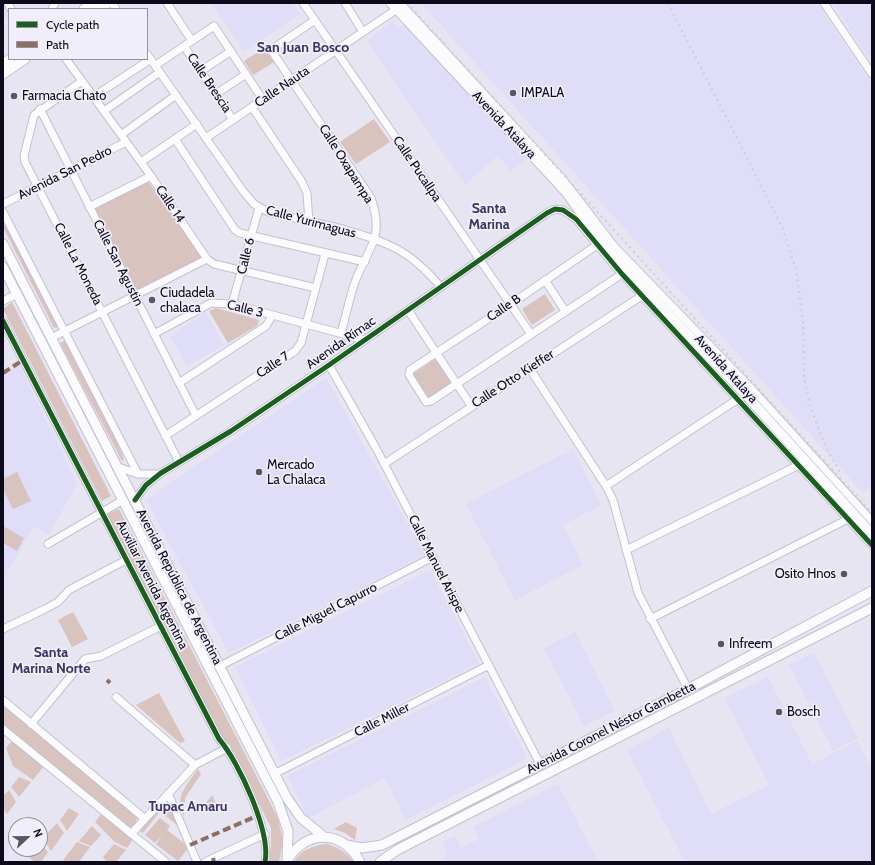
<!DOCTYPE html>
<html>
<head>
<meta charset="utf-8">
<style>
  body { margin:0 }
  #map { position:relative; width:875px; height:865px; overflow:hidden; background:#e6e5f1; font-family:Cabin,sans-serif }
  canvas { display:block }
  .frame { position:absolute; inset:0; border:4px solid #0b091a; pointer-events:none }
  .legend { position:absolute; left:8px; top:8px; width:140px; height:52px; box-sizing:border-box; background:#efeefa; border:1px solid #9492a0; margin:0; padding:5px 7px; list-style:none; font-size:12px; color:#0b091a }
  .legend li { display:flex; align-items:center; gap:8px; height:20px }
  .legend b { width:20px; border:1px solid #9492a0 }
  .north { position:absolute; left:8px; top:817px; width:40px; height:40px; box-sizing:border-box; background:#efeefa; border:1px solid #9492a0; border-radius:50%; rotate:68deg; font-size:11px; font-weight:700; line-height:16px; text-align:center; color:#0b091a }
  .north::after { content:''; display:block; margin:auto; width:14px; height:18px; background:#585665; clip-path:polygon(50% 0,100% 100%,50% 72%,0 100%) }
</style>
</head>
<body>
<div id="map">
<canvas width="875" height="865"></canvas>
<div class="frame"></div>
<ul class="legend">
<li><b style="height:5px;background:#1b5e20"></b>Cycle path</li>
<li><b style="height:5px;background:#8d6e63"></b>Path</li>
</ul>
<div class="north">N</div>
</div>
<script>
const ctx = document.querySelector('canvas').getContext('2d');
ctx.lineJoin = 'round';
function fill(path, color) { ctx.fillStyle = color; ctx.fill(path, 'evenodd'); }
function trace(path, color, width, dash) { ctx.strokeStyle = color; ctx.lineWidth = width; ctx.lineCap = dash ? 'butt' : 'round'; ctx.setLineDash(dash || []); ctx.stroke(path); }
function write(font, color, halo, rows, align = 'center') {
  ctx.font = font + ' Cabin,sans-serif'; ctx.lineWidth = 3.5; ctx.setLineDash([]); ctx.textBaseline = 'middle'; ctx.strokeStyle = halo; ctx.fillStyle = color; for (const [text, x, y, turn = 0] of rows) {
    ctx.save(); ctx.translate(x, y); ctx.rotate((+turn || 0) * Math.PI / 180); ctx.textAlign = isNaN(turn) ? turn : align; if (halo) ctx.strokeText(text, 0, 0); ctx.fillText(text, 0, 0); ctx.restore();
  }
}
fill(new Path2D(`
  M 3,3 L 12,3 L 15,9 L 9,9 L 9,25 L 3,11 Z
  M 212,3 L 292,3 L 300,14 L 244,51 Z
  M 421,3 L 817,3 L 872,84 L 872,485 L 863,493 Z
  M 833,3 L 872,3 L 872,63 Z
  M 392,21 L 397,27 L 405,25 L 529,157 L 510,171 L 498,155 L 465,185 L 367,41 Z
  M 206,313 L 224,345 L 187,366 L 170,336 Z
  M 19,364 L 77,484 L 49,534 L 33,526 L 3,581 L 3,376 Z
  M 326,378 L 425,555 L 229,653 L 146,500 Z
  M 573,449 L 601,505 L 563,525 L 583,565 L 515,600 L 466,504 Z
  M 430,570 L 479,663 L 281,761 L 235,667 Z
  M 575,632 L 615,711 L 584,726 L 544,648 Z
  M 814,653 L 858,738 L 833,751 L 789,665 Z
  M 485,677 L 527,758 L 406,820 L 385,778 L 308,818 L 287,776 Z
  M 768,677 L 812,764 L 858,741 L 872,769 L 872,862 L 685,862 L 627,750 L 669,728 L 711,814 L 769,785 L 725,698 Z
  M 558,784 L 598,862 L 444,862 L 442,858 L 448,855 L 442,842 L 455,836 L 461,848 L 479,839 L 473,827 Z`), '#dfddf7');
fill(new Path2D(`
  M 266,47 L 276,61 L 253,75 L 244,61 Z
  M 374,119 L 390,142 L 356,164 L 340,142 Z
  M 148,181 L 203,259 L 137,290 L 94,209 Z
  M 3,217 L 59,327 L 54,328 L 3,227 Z
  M 545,294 L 555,310 L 532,325 L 522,309 Z
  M 12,302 L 111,496 L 102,501 L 3,309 Z
  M 216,308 L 259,320 L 257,326 L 228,343 L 209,311 Z
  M 66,340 L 113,431 L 124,460 L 122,461 L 60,343 Z
  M 435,359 L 452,384 L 430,399 L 413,374 Z
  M 17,472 L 31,501 L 13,509 L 3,489 L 3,479 Z
  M 119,509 L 278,818 L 283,841 L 279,862 L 268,862 L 271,846 L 271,828 L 234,752 L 221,737 L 106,515 Z
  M 3,526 L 24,538 L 17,551 L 3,543 Z
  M 73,612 L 88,639 L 72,647 L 58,620 Z
  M 159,693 L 185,741 L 180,743 L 136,705 Z
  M 3,705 L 138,816 L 135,824 L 128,829 L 3,725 Z
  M 13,740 L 44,766 L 33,780 L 13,766 L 6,748 Z
  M 198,769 L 201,774 L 185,798 L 184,816 C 173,799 188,783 198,769 Z
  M 19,777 L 31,782 L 19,797 L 11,787 Z
  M 9,790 L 16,802 L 7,814 L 3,809 L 3,796 Z
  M 212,795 L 219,809 L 211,813 L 205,810 L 206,803 Z
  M 169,804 L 182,829 L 162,813 Z
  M 69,808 L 79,814 L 67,831 L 60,820 Z
  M 158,808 L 161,810 L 143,833 L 140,831 Z
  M 101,814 L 133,839 L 127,848 L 115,842 L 95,822 Z
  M 160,818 L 170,826 L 167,830 L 189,847 L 178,861 L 156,844 L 163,835 L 155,843 L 145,835 Z
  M 346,822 L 357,828 L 355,840 L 345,833 L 334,829 Z
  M 57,823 L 64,833 L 51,851 L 43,838 Z
  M 92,826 L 101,835 L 91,846 L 79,841 Z
  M 77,842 L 90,847 L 79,862 L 67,862 L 63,860 Z
  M 40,843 L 48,852 L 41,862 L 34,862 L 29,857 L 35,849 L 40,849 Z
  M 114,844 L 126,850 L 116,862 L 107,862 L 103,857 Z
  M 327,844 C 339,848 346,852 354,862 L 294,862 C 301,849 313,846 327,844 Z`), '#d9c3be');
const minor = new Path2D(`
  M 8,3 L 11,9
  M 112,3 L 116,9
  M 167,3 L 192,41
  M 303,3 L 531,334
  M 345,3 L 363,32
  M 400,3 L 561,177 L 614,246 L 752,389 L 872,521
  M 824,3 L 872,74
  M 52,9 L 55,3
  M 315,20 L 271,50 L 371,198 C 385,239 368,247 355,282 C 349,299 346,316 341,333
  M 184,46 L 233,120
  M 147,54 L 243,191 L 254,204 L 268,212 C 306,221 360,230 395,248 C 413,257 428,272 441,287
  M 66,59 L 151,176 L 207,259 L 214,264 L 316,288
  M 156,65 L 214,26 L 263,100
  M 201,71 L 231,51
  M 82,81 L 34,115 L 24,156 L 25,162 L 179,462
  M 216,94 L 246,74
  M 93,97 L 151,59
  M 252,107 L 302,182 L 307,193 L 309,222
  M 40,109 L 196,416
  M 104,111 L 160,72
  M 121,135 L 176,95
  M 206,138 L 397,9
  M 175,139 L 235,230 L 240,233 L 365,262
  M 141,162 L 197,124
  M 3,204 L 126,142
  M 89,207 L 151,176
  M 3,212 L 138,474
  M 597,245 L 511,304 L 410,370 L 409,375 L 426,402 L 431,401 L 622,274
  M 545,280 L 565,311
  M 3,301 L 17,294
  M 232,304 L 259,208
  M 408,310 L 472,407
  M 3,321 L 219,739 C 239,762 271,832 265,862
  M 154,334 L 211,303 L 232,304 L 365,340
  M 51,338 L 207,259
  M 329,365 L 377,450 L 540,764
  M 530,369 L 606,486 L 613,500 L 638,593 L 688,689
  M 179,383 L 266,326 L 272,316
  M 165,436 L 295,351 L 301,343 L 325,254
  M 384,464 L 643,295
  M 118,467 L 138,474 L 159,474
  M 606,486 L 738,399
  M 135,500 L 146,485 L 161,473 L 231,431 L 329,365 L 547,213 L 555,209 L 563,210 L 576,219 L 622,274 L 872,545
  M 48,544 L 123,500
  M 626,550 L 799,465
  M 650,619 L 848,519
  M 3,629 L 45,609 L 58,602 L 69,590 L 126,560
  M 220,666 L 433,557
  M 116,697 L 195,765
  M 3,700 L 144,818
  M 31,724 L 85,659 L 101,656 L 161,626
  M 3,729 L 166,862
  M 274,774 L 489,665
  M 168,793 L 197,862
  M 131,834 L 195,765 L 227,748
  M 205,862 L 265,834`);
const major = new Path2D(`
  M 391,3 L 566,192 L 601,241 L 617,260 L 745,394 L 872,534
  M 84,9 L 93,3
  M 99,9 L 108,3
  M 3,64 L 10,59
  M 3,74 L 25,59
  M 3,244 L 287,798 L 301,818 L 323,836
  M 3,267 L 278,802 L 288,831 L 287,860
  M 346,845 L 362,848 L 382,845 L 688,689 L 872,591
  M 288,859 C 307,829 343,830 360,862
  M 380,862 L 397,850 L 872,608`);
trace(minor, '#c2c1d1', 9);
trace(major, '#c2c1d1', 11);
trace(minor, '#fbfbfd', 7);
trace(major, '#fbfbfd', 9);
trace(new Path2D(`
  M 407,3 L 872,513
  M 668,3 L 783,229 L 796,270 L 803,322 L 804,377 L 810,406 L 827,450 L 841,474`), '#ceced2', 2, [2, 4]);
trace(new Path2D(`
  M 3,373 L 23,360
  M 107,680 L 110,683
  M 190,845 L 259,815
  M 213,858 L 214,862`), '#8d6e63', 4, [8, 4]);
trace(new Path2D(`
  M 3,321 L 219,739 C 239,762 271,832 265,862
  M 135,500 L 146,485 L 161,473 L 231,431 L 329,365 L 547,213 L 555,209 L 563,210 L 576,219 L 622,274 L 872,545`), '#1b5e20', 5);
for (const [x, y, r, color] of [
  [513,93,4,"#585665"],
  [14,96,4,"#585665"],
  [152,300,4,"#585665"],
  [259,472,4,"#585665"],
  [844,574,4,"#585665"],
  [721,644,4,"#585665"],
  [779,712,4,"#585665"]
]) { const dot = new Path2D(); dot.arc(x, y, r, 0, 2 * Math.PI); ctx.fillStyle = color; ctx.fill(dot); trace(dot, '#efeefa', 1.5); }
write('13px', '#0b091a', '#efeefa', [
  ["Calle Brescia",209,83,56],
  ["Calle Nauta",282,87,-34],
  ["Avenida Atalaya",504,125,47],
  ["Calle Oxapampa",346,164,58],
  ["Calle Pucallpa",417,169,56],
  ["Avenida San Pedro",65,173,-27],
  ["Calle 14",170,204,56],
  ["Calle Yurimaguas",311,222,15],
  ["Calle 6",246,256,-76],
  ["Calle San Agustin",118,263,63],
  ["Calle La Moneda",78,264,63],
  ["Calle B",504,308,-34],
  ["Calle 3",245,309,14],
  ["Avenida Rímac",341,343,-35],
  ["Calle 7",273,365,-34],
  ["Avenida Atalaya",726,369,48],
  ["Calle Otto Kieffer",513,379,-33],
  ["Calle Manuel Arispe",436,564,63],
  ["Auxiliar Avenida Argentina",152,585,63],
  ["Avenida República de Argentina",179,587,63],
  ["Calle Miguel Capurro",326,612,-27],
  ["Calle Miller",382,720,-27],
  ["Avenida Coronel Néstor Gambetta",611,728,-27]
]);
write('13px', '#0b091a', '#efeefa', [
  ["IMPALA",521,93],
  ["Farmacia Chato",22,96],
  ["Ciudadela",160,293],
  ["chalaca",160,308],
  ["Mercado",267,465],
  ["La Chalaca",267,480],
  ["Osito Hnos",836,574,"right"],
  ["Infreem",729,644],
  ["Bosch",787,712]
], 'left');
write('bold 14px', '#3a3561', '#efeefa', [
  ["San Juan Bosco",303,48],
  ["Santa",489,209],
  ["Marina",489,225],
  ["Santa",51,653],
  ["Marina Norte",51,669],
  ["Tupac Amaru",188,807]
]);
</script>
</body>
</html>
